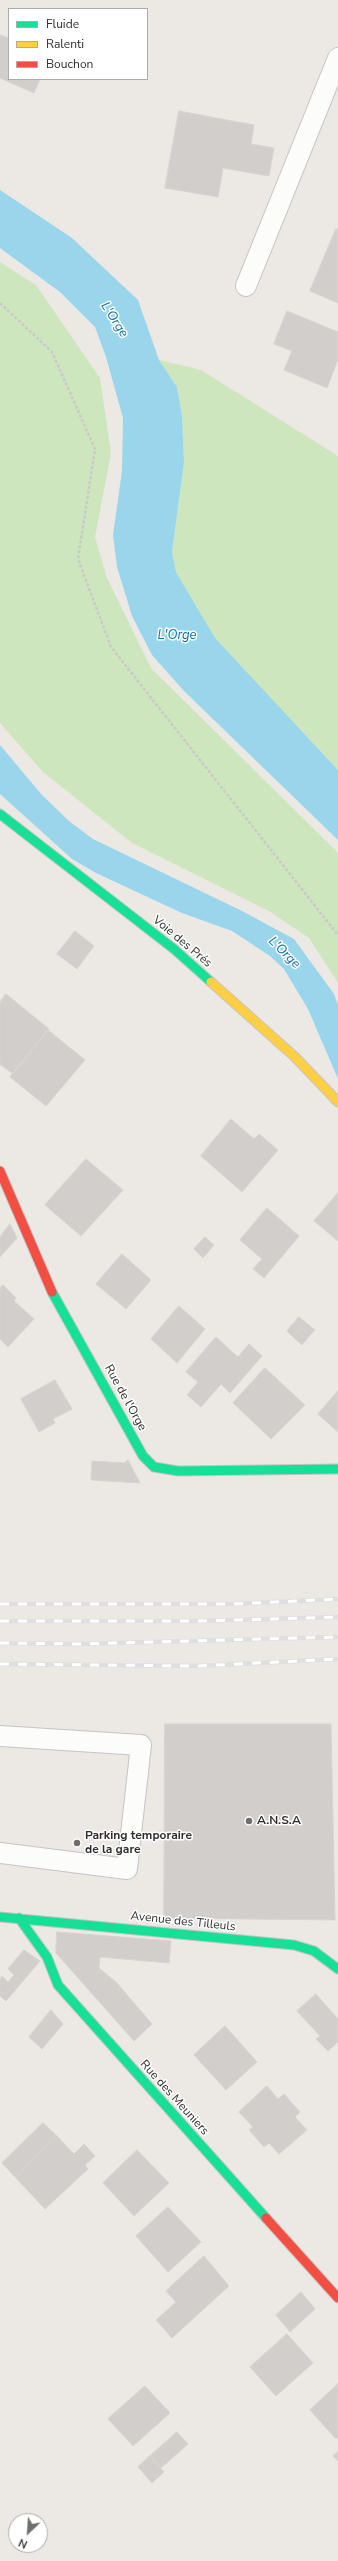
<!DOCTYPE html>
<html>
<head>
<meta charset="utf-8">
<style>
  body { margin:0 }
  #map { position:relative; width:338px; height:2561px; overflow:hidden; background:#ece8e4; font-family:"Nunito Sans",sans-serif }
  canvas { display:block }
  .legend { position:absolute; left:8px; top:8px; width:140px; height:72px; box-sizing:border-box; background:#fff; border:1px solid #ababab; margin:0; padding:5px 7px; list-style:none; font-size:12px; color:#2e2e2e }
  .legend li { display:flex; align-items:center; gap:8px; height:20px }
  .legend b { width:20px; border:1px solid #ababab }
  .north { position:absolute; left:8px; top:2513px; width:40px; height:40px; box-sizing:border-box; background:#fff; border:1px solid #ababab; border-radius:50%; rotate:205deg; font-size:11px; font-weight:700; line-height:16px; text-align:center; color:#2e2e2e }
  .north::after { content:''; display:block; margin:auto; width:14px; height:18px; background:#706f6e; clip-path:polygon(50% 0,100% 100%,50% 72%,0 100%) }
</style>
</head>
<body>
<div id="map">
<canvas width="338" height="2561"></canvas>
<ul class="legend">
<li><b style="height:5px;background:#16e098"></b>Fluide</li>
<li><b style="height:5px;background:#ffcf43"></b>Ralenti</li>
<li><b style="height:5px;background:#f24e42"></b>Bouchon</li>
</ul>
<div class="north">N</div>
</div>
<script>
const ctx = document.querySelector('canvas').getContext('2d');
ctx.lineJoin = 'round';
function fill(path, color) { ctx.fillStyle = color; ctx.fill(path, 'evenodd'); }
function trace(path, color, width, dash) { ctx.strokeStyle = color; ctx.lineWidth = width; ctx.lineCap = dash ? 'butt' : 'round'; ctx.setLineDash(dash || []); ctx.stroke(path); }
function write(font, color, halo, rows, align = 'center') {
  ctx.font = font + ' "Nunito Sans",sans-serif'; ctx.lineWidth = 3; ctx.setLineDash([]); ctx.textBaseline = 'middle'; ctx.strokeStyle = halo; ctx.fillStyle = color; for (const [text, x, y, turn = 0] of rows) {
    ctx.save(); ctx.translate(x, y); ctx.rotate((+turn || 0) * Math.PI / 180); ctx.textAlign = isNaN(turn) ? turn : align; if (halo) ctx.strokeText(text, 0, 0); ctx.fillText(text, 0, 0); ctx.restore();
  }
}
fill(new Path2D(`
  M 0,262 L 36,285 L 100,378 L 111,453 L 95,537 L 107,578 L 151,668 L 338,853 L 338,983 L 309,938 L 269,911 L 132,843 L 43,772 L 0,723 Z
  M 159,360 L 201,370 L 338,456 L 338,770 L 214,638 L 176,572 L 172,552 L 184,462 L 182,416 L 177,387 Z`), '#cee6be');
fill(new Path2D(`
  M 0,190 L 72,238 L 138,300 L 159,360 L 177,387 L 182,416 L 184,462 L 172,552 L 176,572 L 215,638 L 338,770 L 338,840 L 184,691 L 152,655 L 132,616 L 117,567 L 113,535 L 122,471 L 123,418 L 106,357 L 95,327 L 60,292 L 0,248 Z
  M 0,745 L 42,795 L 69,821 L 93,839 L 242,911 L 294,939 L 334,994 L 338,1005 L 338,1079 L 308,1009 L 284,969 L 270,956 L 232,931 L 182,913 L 96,873 L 72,859 L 0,794 Z`), '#99d6ec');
const building = new Path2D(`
  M 0,35 L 9,38 L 9,79 L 40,79 L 34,93 L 0,78 Z
  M 179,111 L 254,125 L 251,144 L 274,148 L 269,176 L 223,168 L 218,197 L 165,188 Z
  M 336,229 L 338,229 L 338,303 L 310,291 Z
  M 287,311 L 338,332 L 338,359 L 327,388 L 284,370 L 292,351 L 274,344 Z
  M 75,931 L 94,946 L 77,969 L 57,954 Z
  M 6,994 L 49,1029 L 13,1074 L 0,1064 L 0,1002 Z
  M 48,1030 L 85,1060 L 46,1106 L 10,1077 Z
  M 231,1119 L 254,1139 L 259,1134 L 278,1150 L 242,1192 L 201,1156 Z
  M 86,1159 L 123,1190 L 81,1236 L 45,1205 Z
  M 338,1193 L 338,1241 L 314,1221 Z
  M 267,1208 L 299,1236 L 264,1278 L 253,1269 L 262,1259 L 240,1240 Z
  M 10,1224 L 17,1238 L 0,1257 L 0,1237 Z
  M 205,1237 L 214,1245 L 203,1258 L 194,1249 Z
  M 122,1254 L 151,1280 L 126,1309 L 96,1284 Z
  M 3,1285 L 16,1298 L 14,1301 L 34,1319 L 8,1347 L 0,1339 L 0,1288 Z
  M 179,1306 L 205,1329 L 177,1363 L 151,1339 Z
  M 299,1317 L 305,1322 L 301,1327 L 295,1322 Z
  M 295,1322 L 301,1327 L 293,1337 L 287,1331 Z
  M 305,1322 L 315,1330 L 310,1335 L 301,1327 Z
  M 301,1327 L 310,1335 L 302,1345 L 293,1337 Z
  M 216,1337 L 238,1357 L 249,1344 L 262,1356 L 230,1393 L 221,1384 L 201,1407 L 187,1395 L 198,1382 L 186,1372 Z
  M 265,1368 L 305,1405 L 271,1439 L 233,1403 Z
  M 55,1380 L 72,1409 L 53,1419 L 55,1423 L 39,1432 L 21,1399 Z
  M 338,1391 L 338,1432 L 318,1414 Z
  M 128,1460 L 140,1483 L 91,1480 L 92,1461 L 124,1463 Z
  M 165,1724 L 331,1724 L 335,1920 L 164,1918 Z
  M 57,1932 L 171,1941 L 169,1963 L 100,1957 L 99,1968 L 116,1982 L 152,2024 L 134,2041 L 56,1953 Z
  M 24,1950 L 40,1961 L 6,2001 L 0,1996 L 0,1979 L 2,1976 L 8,1982 L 14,1975 L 8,1969 Z
  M 316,1994 L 338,2019 L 338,2042 L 328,2051 L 316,2039 L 320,2036 L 297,2011 Z
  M 51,2010 L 63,2024 L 42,2049 L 29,2037 Z
  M 225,2026 L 257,2062 L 226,2090 L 194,2055 Z
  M 267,2086 L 278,2099 L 284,2094 L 300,2112 L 295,2117 L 307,2130 L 279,2154 L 269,2143 L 264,2147 L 249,2130 L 253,2127 L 239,2112 Z
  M 43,2123 L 56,2135 L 16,2178 L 2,2163 Z
  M 56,2135 L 74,2154 L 84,2144 L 95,2156 L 85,2165 L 88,2169 L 45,2209 L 16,2178 Z
  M 137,2150 L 169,2183 L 134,2216 L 103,2183 Z
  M 168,2207 L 201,2242 L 168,2272 L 136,2236 Z
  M 204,2256 L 229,2286 L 172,2338 L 156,2320 L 176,2302 L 166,2291 Z
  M 301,2292 L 315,2309 L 290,2332 L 276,2315 Z
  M 287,2334 L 313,2363 L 276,2396 L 250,2367 Z
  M 338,2384 L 338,2437 L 336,2439 L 310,2410 Z
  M 145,2386 L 170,2413 L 133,2446 L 108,2419 Z
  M 177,2432 L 188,2444 L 161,2468 L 150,2456 Z
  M 338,2452 L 338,2461 L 333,2456 Z
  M 150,2456 L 164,2472 L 152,2483 L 138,2467 Z`);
fill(building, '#d1cecb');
trace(building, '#d7d4d0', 1);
const lane = new Path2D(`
  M 246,286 L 338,58
  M 0,1736 L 141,1745 L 127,1869 L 0,1853`);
const fast = new Path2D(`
  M 0,814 L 174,949 L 211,982
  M 52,1292 L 143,1456 L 154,1467 L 178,1471 L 338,1469
  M 0,1917 L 294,1945 L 314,1951 L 338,1969
  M 19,1918 L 47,1957 L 58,1985 L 266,2218`);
const slow = new Path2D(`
  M 211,982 L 295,1057 L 338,1102`);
const jam = new Path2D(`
  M 0,1171 L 52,1292
  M 266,2218 L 338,2298`);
trace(lane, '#c5c4c5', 22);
trace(fast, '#c5c4c5', 11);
trace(slow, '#c5c4c5', 11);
trace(jam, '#c5c4c5', 11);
trace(new Path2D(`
  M 0,303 L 52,352 L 95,449 L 78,559 L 111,647 L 338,935`), '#c9c9c8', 2.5, [3, 2]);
trace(lane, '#fcfcfb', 20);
trace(fast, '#16e098', 9);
trace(slow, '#ffcf43', 9);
trace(jam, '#f24e42', 9);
const rail = new Path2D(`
  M 0,1604 L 233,1604 L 338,1599
  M 0,1621 L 199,1621 L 338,1617
  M 0,1643 L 77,1644 L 338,1637
  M 0,1664 L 198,1666 L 338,1659`);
trace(rail, '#dfdfe1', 4.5);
trace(rail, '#fff', 3, [9]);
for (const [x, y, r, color] of [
  [249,1821,4,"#706f6e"],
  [77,1843,4,"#706f6e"]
]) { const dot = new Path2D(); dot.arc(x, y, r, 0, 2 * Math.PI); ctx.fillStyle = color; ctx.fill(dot); trace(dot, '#fff', 1.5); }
write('12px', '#2e2e2e', '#fff', [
  ["Voie des Prés",182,942,40],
  ["Rue de l'Orge",125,1398,61],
  ["Avenue des Tilleuls",183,1922,6],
  ["Rue des Meuniers",174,2098,48]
]);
write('bold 12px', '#2e2e2e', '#fff', [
  ["A.N.S.A",257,1821],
  ["Parking temporaire",85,1836],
  ["de la gare",85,1850]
], 'left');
write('italic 13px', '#0d6fa3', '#fff', [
  ["L'Orge",114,320,57],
  ["L'Orge",177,636],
  ["L'Orge",284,953,45]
]);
</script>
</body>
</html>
